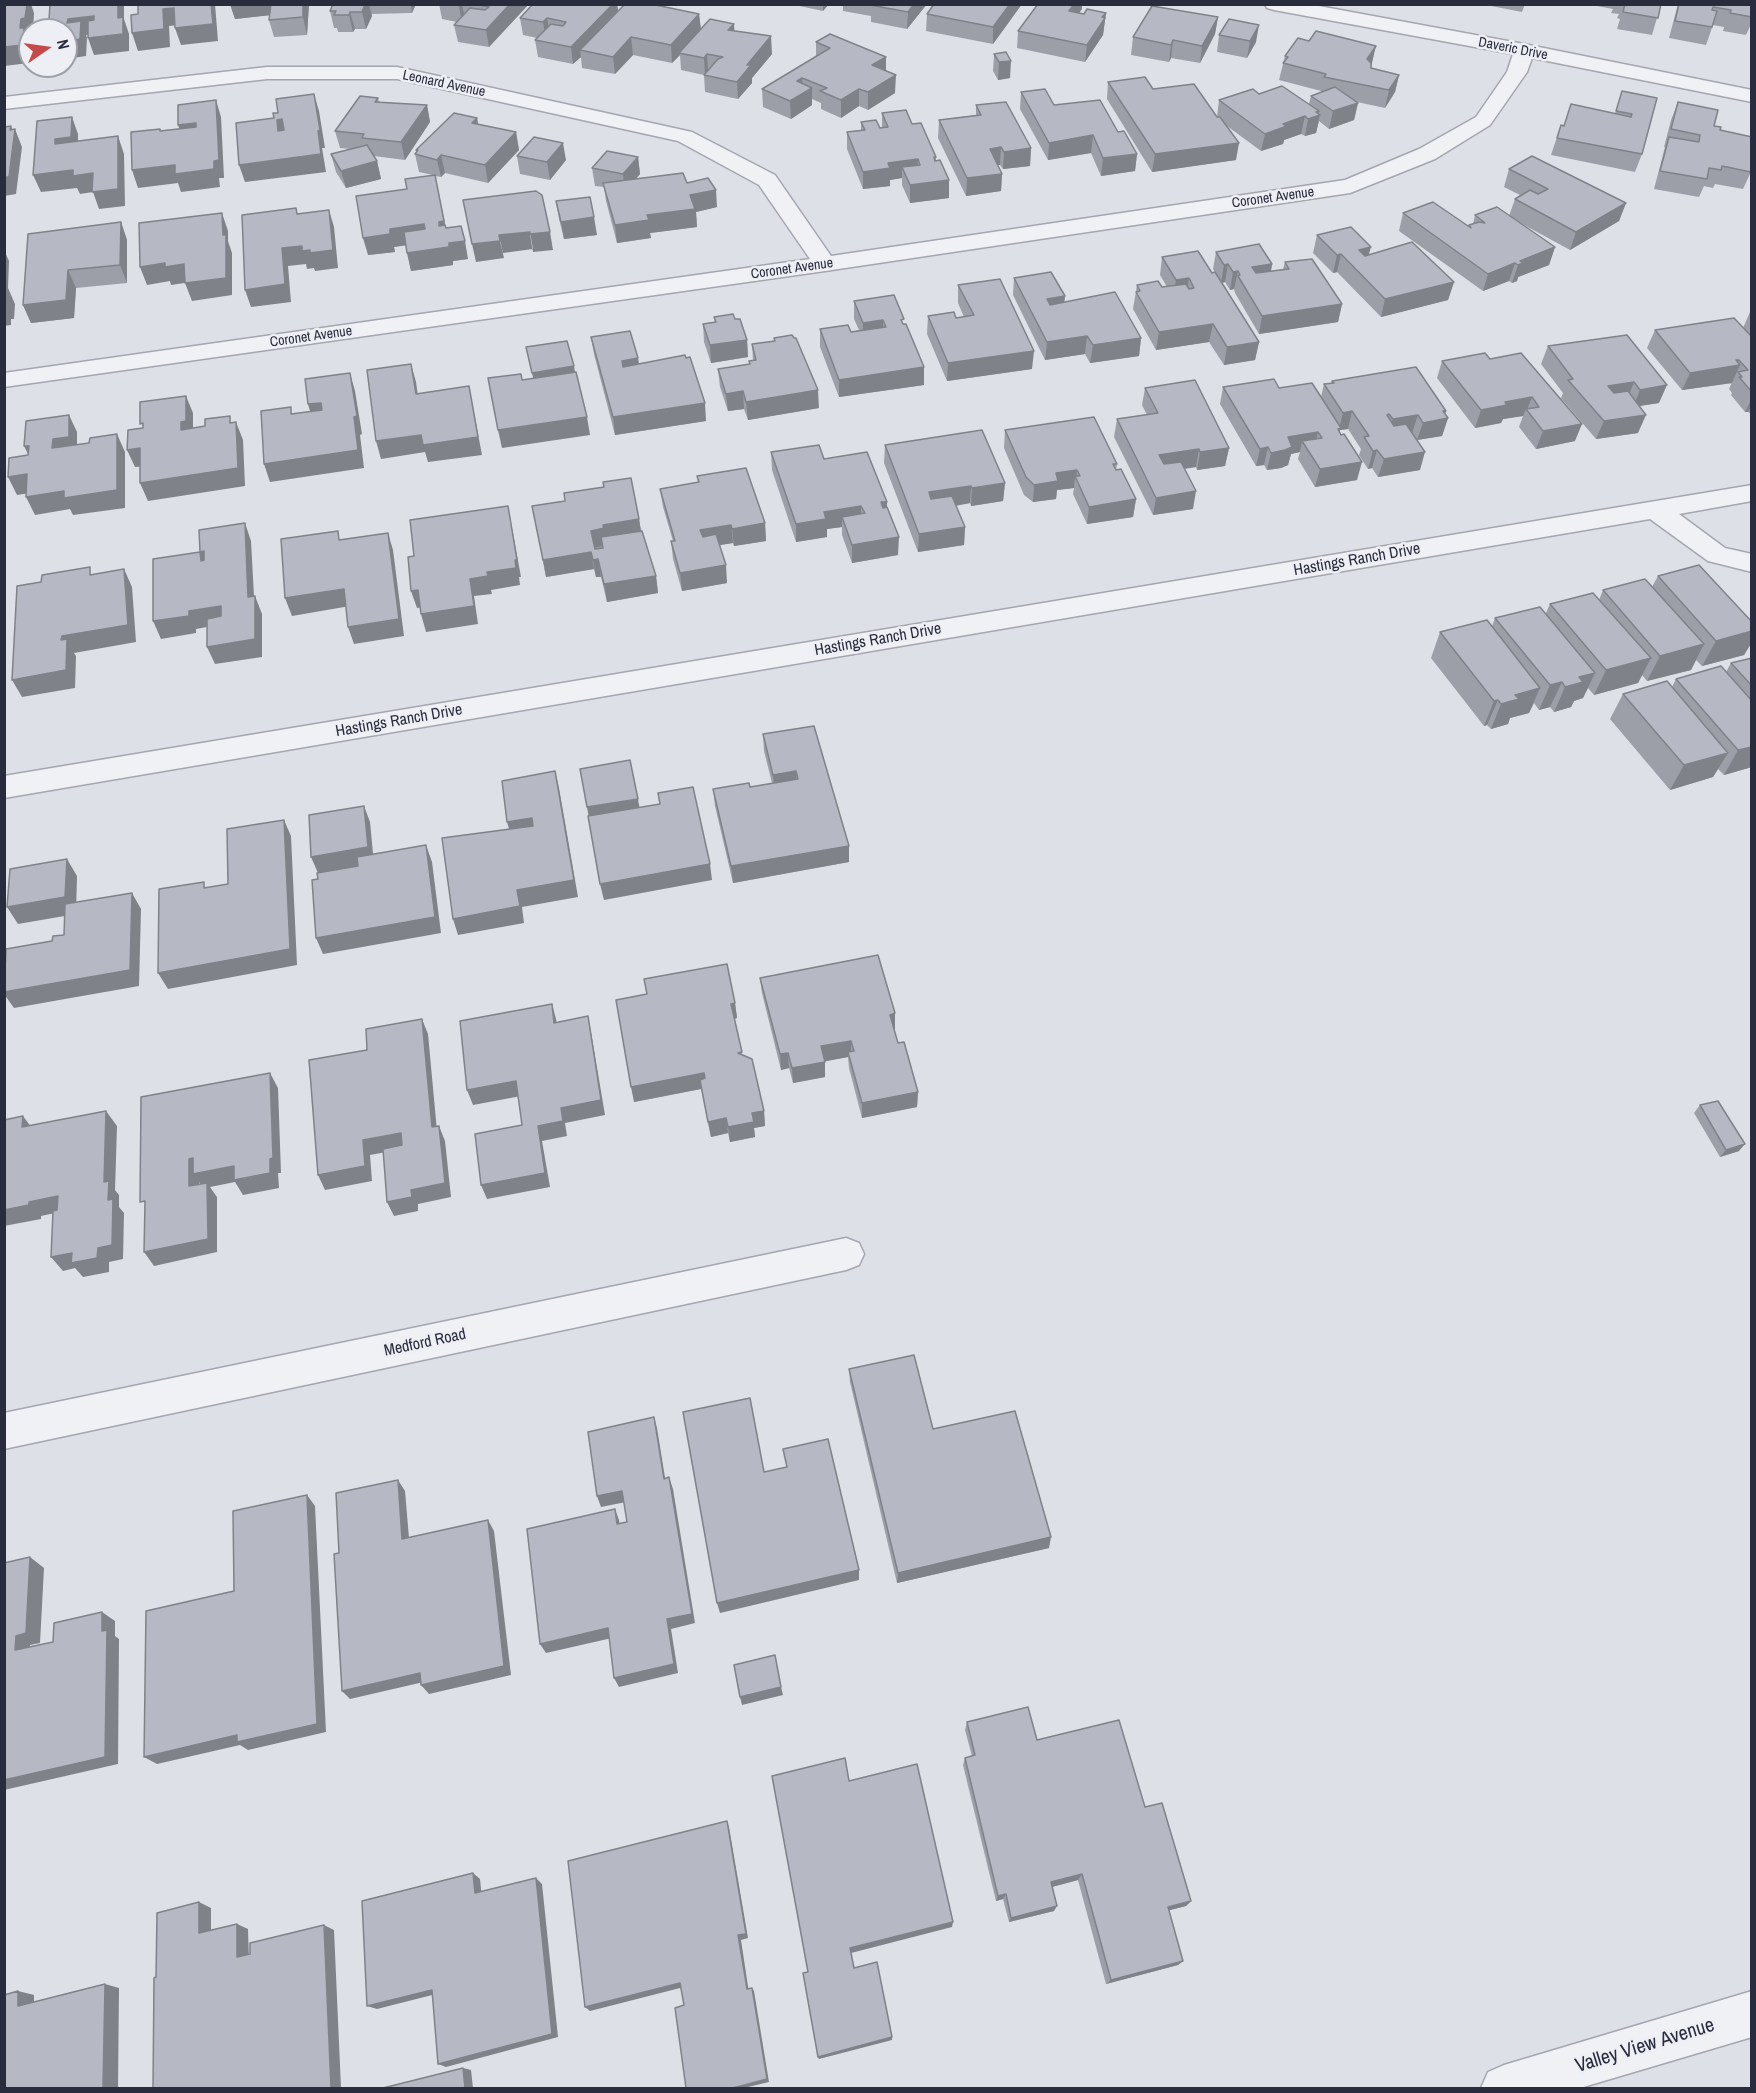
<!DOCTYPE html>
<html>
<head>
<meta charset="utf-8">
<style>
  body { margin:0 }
  #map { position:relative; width:1756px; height:2093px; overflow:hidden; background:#dee0e7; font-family:"Archivo Narrow",sans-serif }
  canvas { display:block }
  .frame { position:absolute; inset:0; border:6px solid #282c3c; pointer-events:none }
  .north { position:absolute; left:18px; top:18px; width:60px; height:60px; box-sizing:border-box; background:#edeff4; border:2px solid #9ea1aa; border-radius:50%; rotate:77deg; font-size:16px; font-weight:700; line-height:24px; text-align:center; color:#282c3c }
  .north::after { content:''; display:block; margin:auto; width:21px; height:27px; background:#c64949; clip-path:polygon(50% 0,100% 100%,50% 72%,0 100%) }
</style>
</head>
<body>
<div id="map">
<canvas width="1756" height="2093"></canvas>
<div class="frame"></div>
<div class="north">N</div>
</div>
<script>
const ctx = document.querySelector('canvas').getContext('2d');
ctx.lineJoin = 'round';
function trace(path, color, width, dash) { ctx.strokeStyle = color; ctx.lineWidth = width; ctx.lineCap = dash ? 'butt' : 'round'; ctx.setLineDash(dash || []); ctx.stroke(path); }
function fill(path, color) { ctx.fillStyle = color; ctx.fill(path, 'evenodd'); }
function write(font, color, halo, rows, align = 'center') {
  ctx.font = font + ' "Archivo Narrow",sans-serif'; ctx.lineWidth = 5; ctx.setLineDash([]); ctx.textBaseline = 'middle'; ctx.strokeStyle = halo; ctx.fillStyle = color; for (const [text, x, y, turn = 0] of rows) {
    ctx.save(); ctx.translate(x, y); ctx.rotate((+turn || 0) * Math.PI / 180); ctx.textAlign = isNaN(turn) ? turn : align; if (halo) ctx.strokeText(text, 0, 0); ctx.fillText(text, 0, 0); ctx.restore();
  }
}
const minor = new Path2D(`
  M 1265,4 L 1308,4 L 1524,44 L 1752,90 L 1752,102 L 1532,58 L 1527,72 L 1490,125 L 1435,159 L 1350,193 L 825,271 L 4,387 L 4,373 L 810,259 L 759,185 L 678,141 L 397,79 L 267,79 L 4,109 L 4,97 L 267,67 L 397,67 L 692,132 L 775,175 L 831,256 L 1345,180 L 1419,149 L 1476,117 L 1507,72 L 1513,54 L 1274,10 L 1267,8 Z
  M 1752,485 L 1752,501 L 1679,514 L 1725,548 L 1752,554 L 1752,572 L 1708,561 L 1650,519 L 4,798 L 4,776 Z
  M 846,1238 L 859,1243 L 864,1254 L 859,1265 L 846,1270 L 4,1449 L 4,1413 Z
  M 1752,1991 L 1752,2037 L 1580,2088 L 1481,2088 L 1488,2072 L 1504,2065 Z`);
trace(minor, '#a4a6b0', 3);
fill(minor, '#f0f1f5');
fill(new Path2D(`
  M 230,4 L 309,4 L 307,35 L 274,37 L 269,20 L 270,15 L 235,19 Z
  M 333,4 L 416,4 L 412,13 L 371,14 L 372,16 L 366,29 L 355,29 L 353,32 L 338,32 L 337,28 L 334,28 L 330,11 Z
  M 439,4 L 529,4 L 489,47 L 458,42 L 454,25 L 457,22 L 442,19 Z
  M 533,4 L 617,4 L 618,11 L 699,14 L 701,29 L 734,31 L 772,54 L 752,78 L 752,83 L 738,99 L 705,92 L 704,75 L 681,70 L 680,55 L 672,63 L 633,55 L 615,74 L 582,68 L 581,57 L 573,64 L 538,57 L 535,40 L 537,38 L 523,35 L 520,18 Z
  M 790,4 L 829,4 L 823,11 Z
  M 843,4 L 927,4 L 907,29 L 871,22 L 871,16 L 843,11 Z
  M 934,4 L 1022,4 L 993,44 L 926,31 L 927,14 Z
  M 1038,4 L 1082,4 L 1082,9 L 1079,13 L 1084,14 L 1106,13 L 1103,35 L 1085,62 L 1017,48 L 1018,31 Z
  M 1487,4 L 1525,4 L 1522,12 L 1486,5 Z
  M 1586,4 L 1661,4 L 1652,35 L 1617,29 L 1620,19 L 1617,18 L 1619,14 L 1611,13 L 1613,9 Z
  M 1678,4 L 1752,4 L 1752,22 L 1746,35 L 1723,31 L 1724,27 L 1713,25 L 1706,45 L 1669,38 Z
  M 1218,17 L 1215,34 L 1200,63 L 1171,58 L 1169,62 L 1131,55 L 1133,37 Z
  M 1219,35 L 1256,42 L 1247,58 L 1217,52 Z
  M 816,42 L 886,57 L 886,71 L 895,93 L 868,110 L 859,106 L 841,118 L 821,109 L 821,103 L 812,99 L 812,105 L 791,119 L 763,107 L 762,89 L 816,56 Z
  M 994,54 L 1010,78 L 998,80 L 993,71 Z
  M 1285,56 L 1372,63 L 1371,68 L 1399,75 L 1395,92 L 1385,108 L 1357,102 L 1358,103 L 1354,120 L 1329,129 L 1319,121 L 1316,133 L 1305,136 L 1301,134 L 1284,140 L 1283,144 L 1261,151 L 1227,126 L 1236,160 L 1152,172 L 1107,99 L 1108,82 L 1153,89 L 1217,117 L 1219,100 L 1259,94 L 1309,104 L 1311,96 L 1321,92 L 1321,91 L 1279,80 Z
  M 1622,91 L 1657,98 L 1642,154 L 1635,172 L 1551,155 L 1561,125 L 1564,126 L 1615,114 Z
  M 1021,92 L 1118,132 L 1137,154 L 1135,171 L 1101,176 L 1091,153 L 1048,160 L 1020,109 Z
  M 378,98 L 379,102 L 427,105 L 430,122 L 405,160 L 374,156 L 377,161 L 381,179 L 346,188 L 336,172 L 331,154 L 350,149 L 340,148 L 335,131 Z
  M 1678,102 L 1720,130 L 1751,172 L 1743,189 L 1715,184 L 1713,188 L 1704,186 L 1699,197 L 1654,189 L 1665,147 L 1664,147 L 1671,120 Z
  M 976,105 L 1031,148 L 1030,166 L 1003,169 L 1000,165 L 998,165 L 1002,174 L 1001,191 L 966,196 L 938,138 L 939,120 L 976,115 Z
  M 882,113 L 912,124 L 936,157 L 936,160 L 949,180 L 949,198 L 910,203 L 902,185 L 902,178 L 890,180 L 890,186 L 863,189 L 847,149 L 847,132 L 861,130 L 861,122 L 880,128 L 882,127 Z
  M 477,118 L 478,124 L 516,132 L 519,150 L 488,183 L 445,173 L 441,177 L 435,176 L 446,228 L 468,259 L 453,261 L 453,265 L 411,271 L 406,245 L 394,247 L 395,252 L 368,255 L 433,175 L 419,172 L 415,154 L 417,152 L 416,150 Z
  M 517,156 L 566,160 L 550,180 L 520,174 Z
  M 638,157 L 640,174 L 636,179 L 687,183 L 717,207 L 696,212 L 697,227 L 650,233 L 651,238 L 617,243 L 606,201 L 604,187 L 595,186 L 592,168 Z
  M 1509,169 L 1626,203 L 1619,221 L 1570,250 L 1515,220 L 1555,247 L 1549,265 L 1518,277 L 1517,281 L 1512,283 L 1509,281 L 1483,291 L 1399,231 L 1403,213 L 1468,227 L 1469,225 L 1473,224 L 1475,215 L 1509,216 L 1515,199 L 1520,195 L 1504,187 Z
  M 556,201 L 597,235 L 564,239 L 559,219 Z
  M 121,222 L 127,240 L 127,283 L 76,288 L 74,318 L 31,323 L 23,305 Z
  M 1317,235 L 1369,255 L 1454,282 L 1448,300 L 1381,317 L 1337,272 L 1333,273 L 1313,253 Z
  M 1216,252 L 1272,264 L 1271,271 L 1283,269 L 1285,262 L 1342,304 L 1338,322 L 1259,334 L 1235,293 L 1234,289 L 1230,290 L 1225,282 L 1221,283 L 1259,342 L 1255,360 L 1224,365 L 1209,342 L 1156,350 L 1133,309 L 1137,285 L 1162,287 L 1167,287 L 1160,275 L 1162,257 L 1216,274 L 1213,269 Z
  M 1014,278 L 1065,296 L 1064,302 L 1141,338 L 1139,356 L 1090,363 L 1085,354 L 1045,360 L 1013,295 Z
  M 958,285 L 1032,369 L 947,381 L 927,334 L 928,316 L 956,318 L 964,317 L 958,303 Z
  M 854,301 L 904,324 L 924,367 L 924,385 L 839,397 L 820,347 L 820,329 L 851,332 L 859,330 L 854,319 Z
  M 1750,312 L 1752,312 L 1752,415 L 1748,412 L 1745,412 L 1731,395 L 1732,393 L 1729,389 L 1733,380 L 1732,383 L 1682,390 L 1647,348 L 1655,330 L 1743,328 Z
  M 714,317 L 735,319 L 747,340 L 748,357 L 711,363 L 704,342 L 703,324 L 715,322 Z
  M 1627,335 L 1659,403 L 1639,406 L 1638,433 L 1596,439 L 1561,398 L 1563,393 L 1541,364 L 1548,346 Z
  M 591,337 L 638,358 L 639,364 L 686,358 L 706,421 L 615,435 L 594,354 Z
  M 774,338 L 819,408 L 748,420 L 744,409 L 728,411 L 720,387 L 718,369 L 749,364 L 749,361 L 753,361 L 752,344 L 774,341 Z
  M 1521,353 L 1575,441 L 1536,449 L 1519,427 L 1523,416 L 1503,419 L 1501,423 L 1475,428 L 1437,378 L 1442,361 L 1490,359 Z
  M 1332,381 L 1446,411 L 1445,414 L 1448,418 L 1442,436 L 1417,440 L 1420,470 L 1378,477 L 1372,468 L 1368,469 L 1359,455 L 1361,449 L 1348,429 L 1340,430 L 1340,432 L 1357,480 L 1315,487 L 1298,459 L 1300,452 L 1291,454 L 1288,465 L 1281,468 L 1267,470 L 1264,465 L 1256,466 L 1220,404 L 1223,387 L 1279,388 L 1321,397 L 1324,384 L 1331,383 Z
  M 1145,388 L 1229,448 L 1225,466 L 1197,470 L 1196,467 L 1185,469 L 1193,509 L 1153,515 L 1114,437 L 1117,419 L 1147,415 L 1142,405 Z
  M 1005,430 L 1117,464 L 1116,470 L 1136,499 L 1133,517 L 1087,524 L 1073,494 L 1074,488 L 1057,490 L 1056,499 L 1033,502 L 1024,495 L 1004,448 Z
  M 885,445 L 1005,483 L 1003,501 L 971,506 L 970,503 L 956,506 L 965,527 L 964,545 L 918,552 L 884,463 Z
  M 771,452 L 824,459 L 887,507 L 898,555 L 852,563 L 842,535 L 842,527 L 827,529 L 827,537 L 796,542 L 772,470 Z
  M 697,476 L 765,523 L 766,541 L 734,546 L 733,543 L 719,545 L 727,583 L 682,591 L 673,559 L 671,541 L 673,541 L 663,507 L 660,489 L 698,483 Z
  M 604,487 L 639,519 L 641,531 L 656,576 L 658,593 L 607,602 L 601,577 L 596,577 L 594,569 L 546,577 L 532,506 L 565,501 Z
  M 1658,576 L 1752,622 L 1752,642 L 1744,655 L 1702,666 L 1696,660 L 1691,670 L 1647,681 L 1642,675 L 1638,683 L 1594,695 L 1588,688 L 1583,698 L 1574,701 L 1571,707 L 1554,712 L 1550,707 L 1539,710 L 1534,703 L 1529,713 L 1510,718 L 1508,724 L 1491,729 L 1487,725 L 1484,726 L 1431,658 L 1440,632 L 1492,626 L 1495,618 L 1546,613 L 1550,604 L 1599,600 L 1603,590 L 1652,587 Z
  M 1752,658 L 1752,767 L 1724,775 L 1718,769 L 1713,777 L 1670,790 L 1610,719 L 1623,694 L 1672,687 L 1676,679 L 1726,672 L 1731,663 Z
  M 814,726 L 849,846 L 849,862 L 733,883 L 715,806 L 713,789 L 750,787 L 772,783 L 764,751 L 763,734 Z
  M 760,978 L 895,1029 L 894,1029 L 898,1043 L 918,1092 L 917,1107 L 862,1118 L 849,1068 L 848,1057 L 825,1061 L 825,1077 L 793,1083 L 789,1068 L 781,1070 L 762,993 Z
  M 735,1003 L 737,1018 L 734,1019 L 742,1055 L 764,1111 L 765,1126 L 754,1128 L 755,1137 L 730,1142 L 728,1133 L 711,1137 L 701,1089 L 634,1102 Z
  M 1700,1105 L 1739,1151 L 1720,1157 L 1694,1113 Z
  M 849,1369 L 933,1429 L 1049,1548 L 897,1583 L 850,1382 Z
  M 967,1722 L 1037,1740 L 1145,1807 L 1191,1901 L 1186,1906 L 1169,1910 L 1183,1961 L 1178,1965 L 1106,1984 L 1078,1880 L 1052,1887 L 1054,1911 L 1009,1922 L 1003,1899 L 996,1901 L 963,1765 L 965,1758 L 972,1756 L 965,1730 Z`), '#9d9fa8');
fill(new Path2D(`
  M 27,4 L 31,4 L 34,13 L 33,30 L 30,30 L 30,36 L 28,36 L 30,42 L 29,63 L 4,66 L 4,47 L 20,28 L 21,19 Z
  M 118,4 L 124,4 L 124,19 L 129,34 L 129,51 L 94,55 L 88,38 L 118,18 Z
  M 211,4 L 215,4 L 218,41 L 181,45 L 175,28 Z
  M 230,4 L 287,4 L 290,13 L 235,19 Z
  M 303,4 L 309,4 L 307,35 L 303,17 Z
  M 365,4 L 369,4 L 372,16 L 366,29 L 362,12 Z
  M 411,4 L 416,4 L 412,13 Z
  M 460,4 L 462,4 L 465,19 L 462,23 L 459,6 Z
  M 510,4 L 529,4 L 489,47 L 486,30 Z
  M 613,4 L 617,4 L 619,17 L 580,50 L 581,57 L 573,64 L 571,47 Z
  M 823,4 L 829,4 L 823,11 Z
  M 914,4 L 927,4 L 907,29 L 908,12 Z
  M 1010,4 L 1022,4 L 993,44 L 993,27 Z
  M 1074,4 L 1082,4 L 1082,9 L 1068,28 L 1069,11 Z
  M 174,8 L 180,25 L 169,26 L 170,47 L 138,51 L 132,33 L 163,9 Z
  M 350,12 L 355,29 L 353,32 L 349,15 Z
  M 1106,13 L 1103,35 L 1085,62 L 1087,45 L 1102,17 Z
  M 699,14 L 701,31 L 679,53 L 680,55 L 672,63 L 671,45 Z
  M 94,16 L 100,33 L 86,35 L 87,38 L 86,56 L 66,59 L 66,41 L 68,19 Z
  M 1218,17 L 1215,34 L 1200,63 L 1202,46 Z
  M 547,18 L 550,35 L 546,40 L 543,22 Z
  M 734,24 L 735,41 L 728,30 Z
  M 1259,25 L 1256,42 L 1247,58 L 1250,41 Z
  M 771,36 L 772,54 L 752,78 L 752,83 L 738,99 L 737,82 L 747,65 Z
  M 631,37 L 633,55 L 615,74 L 613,57 Z
  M 1173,40 L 1171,58 L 1169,62 L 1171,45 Z
  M 1376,46 L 1372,63 L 1363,77 L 1367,59 Z
  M 707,54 L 708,71 L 705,75 L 704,58 Z
  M 886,57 L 886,74 L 872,65 Z
  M 1011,61 L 1010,78 L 998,80 L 999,62 Z
  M 896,75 L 895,93 L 868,110 L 868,92 Z
  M 1399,75 L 1395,92 L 1385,108 L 1389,90 Z
  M 802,78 L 803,93 L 812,88 L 812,105 L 791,119 L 790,101 L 797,81 Z
  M 859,89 L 859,106 L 841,118 L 841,100 Z
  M 314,94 L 319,111 L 325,148 L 322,148 L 326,172 L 245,182 L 239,165 L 318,131 Z
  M 216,100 L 221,117 L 224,178 L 219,178 L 220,187 L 181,192 L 178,183 L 138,188 L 132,170 L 214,161 Z
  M 1358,103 L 1354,120 L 1329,129 L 1333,111 Z
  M 427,105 L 430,122 L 405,160 L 401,142 Z
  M 1319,111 L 1318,116 L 1320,115 L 1316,133 L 1305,136 L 1308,119 L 1316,112 Z
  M 1305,116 L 1301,134 L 1284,140 L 1283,144 L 1261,151 L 1265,134 L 1283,124 Z
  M 72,117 L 78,134 L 78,155 L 55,144 L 55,139 Z
  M 477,118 L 480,135 L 472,123 Z
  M 282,119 L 287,137 L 278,131 L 277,120 Z
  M 196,123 L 202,140 L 184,142 L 178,125 Z
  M 11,126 L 14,134 L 15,129 L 22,147 L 16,194 L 4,196 L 4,177 Z
  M 516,132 L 519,150 L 488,183 L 485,165 Z
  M 1093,135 L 1091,153 L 1048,160 L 1049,143 Z
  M 118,136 L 124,154 L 125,206 L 99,209 L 93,192 L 80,194 L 77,188 L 41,192 L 33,175 Z
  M 563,143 L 566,160 L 550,180 L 547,162 Z
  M 1239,143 L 1236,160 L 1152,172 L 1155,154 Z
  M 1001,147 L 1000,165 L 989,166 L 990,149 Z
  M 1031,148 L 1030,166 L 1003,169 L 1004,152 Z
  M 1137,154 L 1135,171 L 1101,176 L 1103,158 Z
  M 441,155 L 445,173 L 441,177 L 437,160 Z
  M 638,157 L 640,174 L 625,191 L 623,174 Z
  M 918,159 L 917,177 L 902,167 L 902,178 L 890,180 L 890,186 L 863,189 L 863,172 L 888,163 Z
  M 377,161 L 381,179 L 346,188 L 341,171 Z
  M 1002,174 L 1001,191 L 966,196 L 967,178 Z
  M 435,175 L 448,239 L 443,240 L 439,222 Z
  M 949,180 L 949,198 L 910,203 L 910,185 Z
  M 716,190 L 717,207 L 696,212 L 697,227 L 650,233 L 651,238 L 617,243 L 615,225 L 647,215 L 690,195 Z
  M 1626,203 L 1619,221 L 1570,250 L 1576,232 Z
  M 329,210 L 334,227 L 338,268 L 315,271 L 314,268 L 307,269 L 306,264 L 288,266 L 291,302 L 251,307 L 245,290 L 282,248 Z
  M 222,213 L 228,231 L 228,241 L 232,253 L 232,295 L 192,301 L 185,283 L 223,235 Z
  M 594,217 L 597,235 L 564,239 L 561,222 Z
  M 121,222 L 127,240 L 127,283 L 120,265 Z
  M 424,224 L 428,242 L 394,247 L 395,252 L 368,255 L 363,238 L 390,229 Z
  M 530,232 L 533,249 L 503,253 L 499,235 Z
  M 550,232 L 553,250 L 533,252 L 530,234 Z
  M 465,241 L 468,259 L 453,261 L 453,265 L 411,271 L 407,253 L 449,243 Z
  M 500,241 L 504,258 L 476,262 L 472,244 Z
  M 1371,247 L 1366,264 L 1359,250 Z
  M 1555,247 L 1549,265 L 1518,277 L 1517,281 L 1512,283 L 1518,265 L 1520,261 Z
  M 4,250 L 9,261 L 8,288 L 15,304 L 14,319 L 11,319 L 11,325 L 4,326 Z
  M 1341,254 L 1337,272 L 1333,273 L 1337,255 Z
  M 165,263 L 184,264 L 191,282 L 171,285 L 170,281 L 147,285 L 140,267 Z
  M 1515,263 L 1509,281 L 1483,291 L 1488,274 Z
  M 1228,264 L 1225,282 L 1221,283 L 1224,265 Z
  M 1272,264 L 1269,282 L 1248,285 L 1252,267 Z
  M 68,270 L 76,288 L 74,318 L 31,323 L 23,305 Z
  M 1238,271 L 1234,289 L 1230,290 L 1233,272 Z
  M 1189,278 L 1186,296 L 1173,298 L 1176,280 Z
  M 1454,282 L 1448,300 L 1381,317 L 1385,299 Z
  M 1065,296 L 1063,314 L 1045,317 L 1047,299 Z
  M 1342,304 L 1338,322 L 1259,334 L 1262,316 Z
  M 883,320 L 883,338 L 863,341 L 863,323 Z
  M 1213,324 L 1209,342 L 1156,350 L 1159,332 Z
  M 1087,336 L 1085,354 L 1045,360 L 1047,342 Z
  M 1141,338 L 1139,356 L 1090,363 L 1093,345 Z
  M 747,340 L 748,357 L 711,363 L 710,345 Z
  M 1259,342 L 1255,360 L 1224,365 L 1227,347 Z
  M 1034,351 L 1032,369 L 947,381 L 948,363 Z
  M 638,358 L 640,376 L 624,378 L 622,361 Z
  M 1739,360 L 1737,365 L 1740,365 L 1732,383 L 1682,390 L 1690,373 Z
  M 411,364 L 416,382 L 420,411 L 416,394 Z
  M 574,366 L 577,384 L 536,391 L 532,373 Z
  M 924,367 L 924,385 L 839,397 L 839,380 Z
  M 350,373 L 355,391 L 362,434 L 360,435 L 364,468 L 270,482 L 264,464 L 354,417 Z
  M 1634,382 L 1627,400 L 1601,403 L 1608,386 Z
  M 1667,385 L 1659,403 L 1633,407 L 1640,390 Z
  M 469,386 L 482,455 L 428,462 L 425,452 L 381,459 L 376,441 Z
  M 818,390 L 819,408 L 748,420 L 746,402 Z
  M 743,391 L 744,409 L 728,411 L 726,394 Z
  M 186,396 L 193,413 L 193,439 L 181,430 L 181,422 Z
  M 1532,397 L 1527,410 L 1526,409 L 1523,416 L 1503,419 L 1501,423 L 1475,428 L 1481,410 L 1505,402 Z
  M 1752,398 L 1752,405 L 1748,412 L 1745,412 Z
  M 321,403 L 327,420 L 313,422 L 308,404 Z
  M 705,403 L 706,421 L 615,435 L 613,417 Z
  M 1352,411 L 1348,429 L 1340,430 L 1336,446 L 1338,429 L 1339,429 L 1343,413 Z
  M 1443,411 L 1446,411 L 1443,419 L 1448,418 L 1442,436 L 1417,440 L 1423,423 Z
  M 69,415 L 77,432 L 77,455 L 52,448 L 53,439 Z
  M 1418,415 L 1412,433 L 1387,437 L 1393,419 Z
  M 1646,415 L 1638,433 L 1596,439 L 1604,421 Z
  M 587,417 L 590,435 L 502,448 L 498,430 Z
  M 236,422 L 243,440 L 245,486 L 148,501 L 140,483 Z
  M 1582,424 L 1575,441 L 1536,449 L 1543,431 Z
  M 1318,432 L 1314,450 L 1302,441 L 1300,452 L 1291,454 L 1288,465 L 1281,468 L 1267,470 L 1271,453 L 1288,437 Z
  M 117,434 L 125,452 L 125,508 L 73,515 L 70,509 L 35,515 L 26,497 Z
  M 4,436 L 6,440 L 4,472 Z
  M 24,446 L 29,446 L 33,464 Z
  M 1268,447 L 1264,465 L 1256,466 L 1260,449 Z
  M 140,448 L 148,466 L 135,467 L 127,450 Z
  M 1229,448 L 1225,466 L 1197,470 L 1200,452 Z
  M 1199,449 L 1196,467 L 1156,472 L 1159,455 Z
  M 1377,450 L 1372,468 L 1368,469 L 1373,451 Z
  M 1425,452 L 1420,470 L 1378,477 L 1384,459 Z
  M 1362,462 L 1357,480 L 1315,487 L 1320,469 Z
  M 1077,470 L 1076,479 L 1075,476 L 1074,488 L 1057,490 L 1056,499 L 1033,502 L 1034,485 L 1056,473 Z
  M 27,474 L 36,492 L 17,495 L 8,477 Z
  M 1005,483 L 1003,501 L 971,506 L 972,488 Z
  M 971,486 L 970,503 L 928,510 L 929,492 Z
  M 1196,491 L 1193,509 L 1153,515 L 1156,498 Z
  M 1136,499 L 1133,517 L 1087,524 L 1089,507 Z
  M 881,502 L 887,502 L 887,519 Z
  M 508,506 L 521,577 L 519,577 L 520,585 L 491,590 L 492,594 L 474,596 L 478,624 L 426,632 L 421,614 L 470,579 L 487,572 Z
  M 861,506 L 861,524 L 842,517 L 842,527 L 827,529 L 827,537 L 796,542 L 796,524 L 824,512 Z
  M 639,519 L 642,537 L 594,548 L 591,531 L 603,525 Z
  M 245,523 L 251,541 L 255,615 L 248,597 Z
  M 765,523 L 766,541 L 734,546 L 732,529 Z
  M 731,525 L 733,543 L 702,548 L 700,530 Z
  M 965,527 L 964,545 L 918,552 L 919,534 Z
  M 388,533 L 393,550 L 404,636 L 354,644 L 348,627 Z
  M 899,537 L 898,555 L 852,563 L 852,545 Z
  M 204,551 L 208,569 L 201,561 L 200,552 Z
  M 591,552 L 594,569 L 546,577 L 543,560 Z
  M 598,559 L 601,577 L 596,577 L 593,560 Z
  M 726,565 L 727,583 L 682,591 L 680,573 Z
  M 124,569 L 132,587 L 136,642 L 74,653 L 76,656 L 75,688 L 22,697 L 12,680 L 61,640 L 62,636 Z
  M 656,576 L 658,593 L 607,602 L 604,584 Z
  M 344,589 L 350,606 L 292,616 L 285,598 Z
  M 418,590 L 423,607 L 417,608 L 411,591 Z
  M 255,596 L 262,614 L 262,657 L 215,664 L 207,647 Z
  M 221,606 L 228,623 L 196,629 L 196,633 L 161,639 L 153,621 L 189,611 Z
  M 1752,631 L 1752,642 L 1744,655 L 1702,666 L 1716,641 Z
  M 1704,644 L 1691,670 L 1647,681 L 1660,656 Z
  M 1651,658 L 1638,683 L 1594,695 L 1606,670 Z
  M 1595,673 L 1583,698 L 1574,701 L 1571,707 L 1554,712 L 1565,687 L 1579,677 Z
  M 1562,682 L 1550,707 L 1539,710 L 1550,685 Z
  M 1540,688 L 1529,713 L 1510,718 L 1508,724 L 1491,729 L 1501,704 L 1515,695 Z
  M 1498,700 L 1487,725 L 1484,726 L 1494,701 Z
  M 1752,747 L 1752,767 L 1724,775 L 1738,750 Z
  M 1728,753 L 1713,777 L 1670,790 L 1684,765 Z
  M 555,771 L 559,788 L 578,897 L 522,907 L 524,923 L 458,935 L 453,919 L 517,890 Z
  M 796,771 L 797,788 L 775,792 L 773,775 Z
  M 638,799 L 641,816 L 590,824 L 587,807 Z
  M 364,806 L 370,822 L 374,864 L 318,873 L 311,857 Z
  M 532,818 L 536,834 L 512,839 L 507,822 Z
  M 284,820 L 291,836 L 297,965 L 168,989 L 158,973 Z
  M 426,845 L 432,862 L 441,933 L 323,954 L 316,938 Z
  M 849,846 L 849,862 L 733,883 L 731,866 Z
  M 67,859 L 77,876 L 76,914 L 18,924 L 7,907 Z
  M 710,864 L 712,880 L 604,900 L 600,884 Z
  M 132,893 L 141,909 L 139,986 L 14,1008 L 4,994 L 4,992 Z
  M 735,1003 L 737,1018 L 733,1019 L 731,1004 Z
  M 552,1004 L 556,1019 L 559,1038 L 554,1023 Z
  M 895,1013 L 895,1029 L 890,1030 L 890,1015 Z
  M 588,1016 L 591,1032 L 605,1115 L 565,1123 L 567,1136 L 542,1141 L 550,1187 L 487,1199 L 481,1185 L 538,1126 L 561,1108 Z
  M 422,1019 L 428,1034 L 438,1142 L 432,1127 Z
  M 851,1041 L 851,1056 L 848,1052 L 848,1057 L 822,1062 L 821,1046 Z
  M 788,1053 L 789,1068 L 781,1070 L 780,1054 Z
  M 825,1062 L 825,1077 L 793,1083 L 792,1068 Z
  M 270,1073 L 278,1088 L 281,1173 L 278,1173 L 279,1188 L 243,1195 L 235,1182 L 210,1187 L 217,1197 L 217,1252 L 154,1266 L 144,1252 L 208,1239 L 207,1187 L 203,1188 L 199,1182 L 199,1200 L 189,1186 L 189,1159 L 193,1158 L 202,1172 L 234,1166 L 242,1179 L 270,1173 L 270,1159 L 273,1158 Z
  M 704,1073 L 706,1088 L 634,1102 L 631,1087 Z
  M 516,1081 L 521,1096 L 473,1105 L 467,1090 Z
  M 918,1092 L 917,1107 L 862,1118 L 862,1103 Z
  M 106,1111 L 117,1126 L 115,1190 L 119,1195 L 119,1207 L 124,1213 L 123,1259 L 109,1262 L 109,1272 L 83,1277 L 75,1268 L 63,1271 L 51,1257 L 108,1200 L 104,1182 Z
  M 764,1111 L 765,1126 L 754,1128 L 755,1137 L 730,1142 L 728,1127 L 752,1113 Z
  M 23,1116 L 34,1131 L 22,1127 Z
  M 726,1118 L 728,1133 L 711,1137 L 708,1122 Z
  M 439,1126 L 445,1141 L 451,1197 L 418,1204 L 418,1211 L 394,1216 L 387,1202 L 411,1190 Z
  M 401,1133 L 408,1148 L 370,1155 L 372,1181 L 325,1190 L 318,1175 L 363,1140 Z
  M 1745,1144 L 1739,1151 L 1720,1157 L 1726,1150 Z
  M 58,1196 L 69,1210 L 41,1216 L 41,1219 L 4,1226 L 4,1210 L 29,1202 Z
  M 654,1417 L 657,1428 L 667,1490 L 664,1479 Z
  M 669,1477 L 673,1489 L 695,1623 L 671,1629 L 678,1673 L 619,1687 L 614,1678 L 667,1619 Z
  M 398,1480 L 405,1491 L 410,1550 L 402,1539 Z
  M 622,1491 L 626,1502 L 601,1507 L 597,1496 Z
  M 307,1495 L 315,1506 L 326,1732 L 248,1750 L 240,1745 L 157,1764 L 144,1757 Z
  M 615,1509 L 619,1520 L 621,1535 L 617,1524 Z
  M 488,1520 L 494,1531 L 511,1675 L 429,1694 L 421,1685 Z
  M 1051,1537 L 1049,1548 L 897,1583 L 898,1573 Z
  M 30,1557 L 44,1568 L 40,1643 L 30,1645 L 29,1659 L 15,1650 L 16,1636 Z
  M 859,1570 L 859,1580 L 720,1613 L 717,1603 Z
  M 102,1612 L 115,1621 L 115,1636 L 119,1639 L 118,1764 L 4,1790 L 4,1780 L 102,1631 Z
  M 608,1628 L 612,1638 L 546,1653 L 540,1644 Z
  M 420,1673 L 428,1681 L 350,1699 L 342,1691 Z
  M 781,1687 L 783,1695 L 742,1705 L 740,1697 Z
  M 727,1821 L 729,1827 L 748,1938 L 741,1940 L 749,1993 L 747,1989 L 738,1935 Z
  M 473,1873 L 480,1879 L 482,1899 L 475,1893 Z
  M 1082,1874 L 1078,1880 L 1048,1888 L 1051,1882 Z
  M 536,1878 L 542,1884 L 558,2037 L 446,2067 L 438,2064 Z
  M 1006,1894 L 1003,1899 L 996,1901 L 998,1896 Z
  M 1191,1901 L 1186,1906 L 1163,1912 L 1168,1907 Z
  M 199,1902 L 211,1908 L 211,1938 L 199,1933 Z
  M 1057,1906 L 1054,1911 L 1009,1922 L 1011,1918 Z
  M 953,1922 L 952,1927 L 851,1953 L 850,1948 Z
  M 237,1924 L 248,1929 L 249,1961 L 237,1957 Z
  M 324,1925 L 334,1930 L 341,2088 L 331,2088 Z
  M 1183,1961 L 1178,1965 L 1106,1984 L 1111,1980 Z
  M 680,1983 L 684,1987 L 590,2011 L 585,2007 Z
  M 105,1984 L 119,1988 L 118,2088 L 103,2088 Z
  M 752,1988 L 754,1991 L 769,2082 L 744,2088 L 733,2088 Z
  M 432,1990 L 440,1993 L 377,2009 L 367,2006 Z
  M 18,1991 L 34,1995 L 34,2009 L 18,2006 Z
  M 892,2037 L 892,2040 L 819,2059 L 818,2057 Z
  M 463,2068 L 471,2070 L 473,2088 L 465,2088 Z`), '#7f8288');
const building = new Path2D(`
  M 4,4 L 27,4 L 25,18 L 21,19 L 20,28 L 24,28 L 23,45 L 4,47 Z
  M 50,4 L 118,4 L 118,18 L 123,17 L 123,34 L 88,38 L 88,21 L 94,20 L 94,16 L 68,19 L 67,23 L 81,21 L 80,39 L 66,41 L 66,30 L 44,30 L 45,20 L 49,20 Z
  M 138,4 L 211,4 L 213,24 L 175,28 L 174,8 L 163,9 L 164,29 L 132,33 L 131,15 L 138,14 Z
  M 271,4 L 303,4 L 303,17 L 269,20 Z
  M 333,4 L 365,4 L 362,12 L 350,12 L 349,15 L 334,15 L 336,11 L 330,11 Z
  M 475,4 L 510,4 L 486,30 L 454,25 L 470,8 L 485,10 L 489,7 Z
  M 533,4 L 613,4 L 571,47 L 535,40 L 551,24 L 563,26 L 566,22 L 547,18 L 543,22 L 520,18 Z
  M 625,4 L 651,4 L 699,14 L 671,45 L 631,37 L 613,57 L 580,50 Z
  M 914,4 L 908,12 L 870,5 L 871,4 Z
  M 934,4 L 1010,4 L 993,27 L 927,14 Z
  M 1038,4 L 1074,4 L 1069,11 L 1084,14 L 1087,9 L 1106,13 L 1102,17 L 1105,18 L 1087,45 L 1018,31 Z
  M 1625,4 L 1661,4 L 1658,18 L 1623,12 Z
  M 1679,4 L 1752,4 L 1752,17 L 1730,13 L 1731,10 L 1713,7 L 1712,10 L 1717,11 L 1712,27 L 1675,21 Z
  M 1152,6 L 1218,17 L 1202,46 L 1173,40 L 1171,45 L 1133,37 Z
  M 710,19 L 734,24 L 728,30 L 771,36 L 747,65 L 751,65 L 737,82 L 704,75 L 718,59 L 723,57 L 707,54 L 704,58 L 679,53 Z
  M 1229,19 L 1259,25 L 1250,41 L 1219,35 Z
  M 1316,31 L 1376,46 L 1367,59 L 1371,63 L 1371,68 L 1399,75 L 1389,90 L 1324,77 L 1326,74 L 1283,63 L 1288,57 L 1285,56 L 1298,38 L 1309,41 Z
  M 830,34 L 886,57 L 872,65 L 896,75 L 868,92 L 859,89 L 841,100 L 820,91 L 827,88 L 802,78 L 797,81 L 812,88 L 790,101 L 762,89 L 830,48 L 816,42 Z
  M 1006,52 L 1011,61 L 999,62 L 994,54 Z
  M 1145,77 L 1153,89 L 1194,84 L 1217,117 L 1220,117 L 1239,143 L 1155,154 L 1108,82 Z
  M 1282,86 L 1319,111 L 1316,112 L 1320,115 L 1308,119 L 1305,116 L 1283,124 L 1287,126 L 1265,134 L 1219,100 L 1253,89 L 1259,94 Z
  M 1335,87 L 1358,103 L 1333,111 L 1311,96 Z
  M 1045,89 L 1054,105 L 1100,100 L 1118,132 L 1124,131 L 1137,154 L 1103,158 L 1093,135 L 1049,143 L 1021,92 Z
  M 1622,91 L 1657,98 L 1642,154 L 1557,138 L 1561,125 L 1564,126 L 1571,104 L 1631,117 L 1632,114 L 1616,111 Z
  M 314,94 L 320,130 L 318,131 L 321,154 L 239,165 L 236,123 L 274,118 L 273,113 L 278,113 L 276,99 ZM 282,119 L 284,130 L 278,131 L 277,120 Z
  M 360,96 L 378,98 L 375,102 L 427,105 L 401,142 L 362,138 L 364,134 L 335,131 Z
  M 216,100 L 219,160 L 214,161 L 214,169 L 175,174 L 175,165 L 132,170 L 131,132 L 160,129 L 160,131 L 196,127 L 196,123 L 178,125 L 178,105 Z
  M 1006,102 L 1031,148 L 1004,152 L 1001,147 L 990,149 L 1002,174 L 967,178 L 939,120 L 981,115 L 976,105 Z
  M 1678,102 L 1718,110 L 1714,126 L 1721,127 L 1720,130 L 1752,137 L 1752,167 L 1751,172 L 1722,166 L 1721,170 L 1709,168 L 1707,179 L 1660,171 L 1669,137 L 1699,142 L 1700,135 L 1671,129 Z
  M 906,110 L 912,124 L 921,123 L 936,157 L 934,157 L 935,161 L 940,160 L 949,180 L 910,185 L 902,167 L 920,165 L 918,159 L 888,163 L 890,168 L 863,172 L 847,132 L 865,130 L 861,122 L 876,120 L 880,128 L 888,127 L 882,113 Z
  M 454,113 L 477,118 L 472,123 L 516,132 L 485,165 L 441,155 L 437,160 L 415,154 L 418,150 L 416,150 Z
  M 72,117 L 71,137 L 55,139 L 55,144 L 118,136 L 118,189 L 92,192 L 93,173 L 73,176 L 73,170 L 33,175 L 37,121 Z
  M 11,126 L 10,130 L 15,129 L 9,177 L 4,177 L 4,127 Z
  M 534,137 L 563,143 L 547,162 L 517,156 Z
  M 367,145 L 377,161 L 341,171 L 331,154 Z
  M 607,151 L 638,157 L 623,174 L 592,168 Z
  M 1532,156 L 1626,203 L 1576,232 L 1515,199 L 1530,190 L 1538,194 L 1548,189 L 1509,169 Z
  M 683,173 L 687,183 L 708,178 L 716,190 L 690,195 L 695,209 L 647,215 L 649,220 L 615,225 L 603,183 Z
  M 435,175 L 444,221 L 439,222 L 439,226 L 445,225 L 446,228 L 461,226 L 465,241 L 449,243 L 449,247 L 407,253 L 404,232 L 425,229 L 424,224 L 390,229 L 390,234 L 363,238 L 356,196 L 407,189 L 405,179 Z
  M 536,191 L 542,195 L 550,232 L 530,234 L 530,232 L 499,235 L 500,241 L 472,244 L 463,200 Z
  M 590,197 L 594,217 L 561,222 L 556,201 Z
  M 1433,202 L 1471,228 L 1469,225 L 1479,222 L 1485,223 L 1475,215 L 1497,207 L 1555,247 L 1520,261 L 1523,263 L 1518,265 L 1515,263 L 1488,274 L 1403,213 Z
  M 296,208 L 297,214 L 329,210 L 333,250 L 310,253 L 310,250 L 302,251 L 302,246 L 282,248 L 285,284 L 245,290 L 242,215 Z
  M 222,213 L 223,235 L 226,235 L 226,278 L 185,283 L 184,264 L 165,267 L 165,263 L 140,267 L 139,223 Z
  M 121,222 L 120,265 L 68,270 L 66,300 L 23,305 L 28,234 Z
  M 1351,227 L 1371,247 L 1359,250 L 1365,256 L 1412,242 L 1454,282 L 1385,299 L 1341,254 L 1337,255 L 1317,235 Z
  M 1259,244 L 1272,264 L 1252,267 L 1256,273 L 1289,269 L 1285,262 L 1312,259 L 1342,304 L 1262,316 L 1238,276 L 1240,275 L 1238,271 L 1233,272 L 1228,264 L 1224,265 L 1216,252 Z
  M 1198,251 L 1212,273 L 1215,272 L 1259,342 L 1227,347 L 1213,324 L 1159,332 L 1136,292 L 1140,291 L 1137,285 L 1158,281 L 1162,287 L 1186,284 L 1189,289 L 1194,288 L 1189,278 L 1176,280 L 1162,257 Z
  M 1051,272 L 1065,296 L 1047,299 L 1050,305 L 1115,292 L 1141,338 L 1093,345 L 1087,336 L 1047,342 L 1014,278 Z
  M 1000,279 L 1034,351 L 948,363 L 928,316 L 954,312 L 956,318 L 974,315 L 958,285 Z
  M 4,285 L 6,286 L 6,301 L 4,301 Z
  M 894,295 L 904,319 L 901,320 L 903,324 L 906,324 L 924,367 L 839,380 L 820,329 L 848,325 L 851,332 L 886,327 L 883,320 L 863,323 L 854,301 Z
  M 733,314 L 735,319 L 740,319 L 747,340 L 710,345 L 703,324 L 716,322 L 714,317 Z
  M 1734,318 L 1752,337 L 1752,392 L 1739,377 L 1742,377 L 1738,372 L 1748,370 L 1739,360 L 1736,360 L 1740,365 L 1690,373 L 1655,330 Z
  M 630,331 L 638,358 L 622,361 L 623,367 L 685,355 L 686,358 L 690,357 L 705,403 L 613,417 L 591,337 Z
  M 792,335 L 794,338 L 796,338 L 818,390 L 746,402 L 743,391 L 726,394 L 718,369 L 750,364 L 749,361 L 756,360 L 752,344 L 775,341 L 774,338 Z
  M 1627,335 L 1667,385 L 1640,390 L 1634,382 L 1608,386 L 1614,393 L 1628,391 L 1646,415 L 1604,421 L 1568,380 L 1573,379 L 1548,346 Z
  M 567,341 L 574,366 L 532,373 L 526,347 Z
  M 1485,353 L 1490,359 L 1521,353 L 1582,424 L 1543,431 L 1526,409 L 1539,407 L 1532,397 L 1505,402 L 1507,405 L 1481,410 L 1442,361 Z
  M 411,364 L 416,394 L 469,386 L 478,437 L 423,445 L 421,435 L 376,441 L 367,370 Z
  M 1416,367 L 1446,411 L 1443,411 L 1448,418 L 1423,423 L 1418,415 L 1393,419 L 1389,414 L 1387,415 L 1394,426 L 1406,424 L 1425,452 L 1384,459 L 1377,450 L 1373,451 L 1364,437 L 1369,436 L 1352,411 L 1343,413 L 1324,384 L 1334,383 L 1332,381 Z
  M 576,372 L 587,417 L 498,430 L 488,378 L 521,374 L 522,380 Z
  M 350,373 L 357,416 L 354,417 L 358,450 L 264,464 L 261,411 L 291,407 L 291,414 L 322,410 L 321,403 L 308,404 L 305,379 Z
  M 1274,379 L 1279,388 L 1312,383 L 1341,428 L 1338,429 L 1341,435 L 1344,434 L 1362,462 L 1320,469 L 1302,441 L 1322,438 L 1318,432 L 1288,437 L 1292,447 L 1285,450 L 1271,453 L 1268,447 L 1260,449 L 1223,387 Z
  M 1195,380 L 1229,448 L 1200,452 L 1199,449 L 1159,455 L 1164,464 L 1181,462 L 1196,491 L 1156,498 L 1117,419 L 1158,413 L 1145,388 Z
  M 186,396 L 186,421 L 181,422 L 181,430 L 205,426 L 205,419 L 230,416 L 230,423 L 236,422 L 238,468 L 140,483 L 140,448 L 127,450 L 128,430 L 143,428 L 143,423 L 140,424 L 140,402 Z
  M 69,415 L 69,437 L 53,439 L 52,448 L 89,443 L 90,438 L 117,434 L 117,490 L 64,498 L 64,491 L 26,497 L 27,474 L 8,477 L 9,458 L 28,455 L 29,446 L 24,446 L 26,421 Z
  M 1094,417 L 1117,464 L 1113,464 L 1116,470 L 1121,469 L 1136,499 L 1089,507 L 1075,476 L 1080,476 L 1077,470 L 1056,473 L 1058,481 L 1034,485 L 1026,477 L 1005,430 Z
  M 982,430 L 1005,483 L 972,488 L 971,486 L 929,492 L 931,499 L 952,496 L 965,527 L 919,534 L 885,445 Z
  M 819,445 L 824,459 L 867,452 L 887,502 L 881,502 L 883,508 L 887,507 L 899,537 L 852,545 L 842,517 L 865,513 L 861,506 L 824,512 L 826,519 L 796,524 L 771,452 Z
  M 746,468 L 765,523 L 732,529 L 731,525 L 700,530 L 703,537 L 716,534 L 726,565 L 680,573 L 671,541 L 675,541 L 660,489 L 699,482 L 697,476 Z
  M 631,478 L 639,519 L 603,525 L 604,528 L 591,531 L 595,549 L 603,548 L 601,537 L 642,531 L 656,576 L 604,584 L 598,559 L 593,560 L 591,552 L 543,560 L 532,506 L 565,501 L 564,493 L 604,487 L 603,482 Z
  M 508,506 L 517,560 L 515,560 L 516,568 L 487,572 L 488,576 L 470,579 L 474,606 L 421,614 L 418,590 L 411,591 L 408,557 L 414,556 L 410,520 Z
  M 245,523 L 248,597 L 255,596 L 255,639 L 207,647 L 207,619 L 221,616 L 221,606 L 189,611 L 189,616 L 153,621 L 153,559 L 200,552 L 201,561 L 204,560 L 204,551 L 200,552 L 199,530 Z
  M 338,531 L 339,540 L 388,533 L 399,619 L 348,627 L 344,589 L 285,598 L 281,539 Z
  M 1699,565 L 1752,622 L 1752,631 L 1716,641 L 1658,576 Z
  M 90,567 L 90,575 L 124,569 L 128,625 L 62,636 L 61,640 L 67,639 L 66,670 L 12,680 L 17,586 L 41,582 L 42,575 Z
  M 1645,579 L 1704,644 L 1660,656 L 1603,590 Z
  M 1593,593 L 1651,658 L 1606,670 L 1550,604 Z
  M 1540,607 L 1595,673 L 1579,677 L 1583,682 L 1565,687 L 1562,682 L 1550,685 L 1495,618 Z
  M 1487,620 L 1540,688 L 1515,695 L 1519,699 L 1501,704 L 1498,700 L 1494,701 L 1440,632 Z
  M 1752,658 L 1752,686 L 1731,663 Z
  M 1721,666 L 1752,701 L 1752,747 L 1738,750 L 1676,679 Z
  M 1667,681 L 1728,753 L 1684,765 L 1623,694 Z
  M 814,726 L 849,846 L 731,866 L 713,789 L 749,783 L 750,787 L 798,779 L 796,771 L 773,775 L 763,734 Z
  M 630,760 L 638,799 L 587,807 L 580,769 Z
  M 555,771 L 574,880 L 517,890 L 520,906 L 453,919 L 442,838 L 533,826 L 532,818 L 507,822 L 502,781 Z
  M 693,787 L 710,864 L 600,884 L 588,816 L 660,804 L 658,793 Z
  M 364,806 L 368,847 L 311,857 L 309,815 Z
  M 284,820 L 290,949 L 158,973 L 159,889 L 204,882 L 204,888 L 228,884 L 227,829 Z
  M 426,845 L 435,917 L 316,938 L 312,880 L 318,879 L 317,873 L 358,866 L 357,857 Z
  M 67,859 L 65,897 L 7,907 L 10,869 Z
  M 132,893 L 130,970 L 4,992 L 6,949 L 52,941 L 53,936 L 64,935 L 65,904 Z
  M 878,955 L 895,1013 L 890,1015 L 898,1043 L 904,1042 L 918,1092 L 862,1103 L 848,1052 L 854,1051 L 851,1041 L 821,1046 L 825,1062 L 792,1068 L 788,1053 L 780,1054 L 760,978 Z
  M 727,964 L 735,1003 L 731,1004 L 742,1052 L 738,1053 L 752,1059 L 764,1111 L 752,1113 L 754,1122 L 728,1127 L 726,1118 L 708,1122 L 700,1080 L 705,1078 L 704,1073 L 631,1087 L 616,1000 L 647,994 L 644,979 Z
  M 552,1004 L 554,1023 L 588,1016 L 601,1100 L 561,1108 L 563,1121 L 538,1126 L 545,1173 L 481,1185 L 475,1134 L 522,1125 L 516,1081 L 467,1090 L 460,1021 Z
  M 422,1019 L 432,1127 L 439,1126 L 445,1183 L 411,1190 L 412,1197 L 387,1202 L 383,1149 L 402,1145 L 401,1133 L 363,1140 L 365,1166 L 318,1175 L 309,1060 L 367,1050 L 366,1029 Z
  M 270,1073 L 273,1158 L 270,1159 L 270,1173 L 234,1180 L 234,1166 L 193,1174 L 193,1158 L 189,1159 L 189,1186 L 207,1183 L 208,1239 L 144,1252 L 145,1201 L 140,1202 L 141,1097 Z
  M 1718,1101 L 1745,1144 L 1726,1150 L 1700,1105 Z
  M 106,1111 L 104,1182 L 109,1181 L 108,1200 L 113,1199 L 112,1245 L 98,1248 L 97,1258 L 71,1263 L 72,1253 L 51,1257 L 53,1211 L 57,1210 L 58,1196 L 29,1202 L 29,1205 L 4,1210 L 4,1120 L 23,1116 L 22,1127 Z
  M 914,1355 L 933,1429 L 1015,1411 L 1051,1537 L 898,1573 L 849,1369 Z
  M 750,1398 L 764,1472 L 787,1467 L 783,1449 L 828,1439 L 859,1570 L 717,1603 L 683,1412 Z
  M 654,1417 L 664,1479 L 669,1477 L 692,1614 L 667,1619 L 674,1664 L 614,1678 L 608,1628 L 540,1644 L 527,1529 L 615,1509 L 617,1524 L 627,1522 L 622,1491 L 597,1496 L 588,1432 Z
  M 398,1480 L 402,1539 L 488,1520 L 504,1666 L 421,1685 L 420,1673 L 342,1691 L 334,1554 L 339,1553 L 336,1493 Z
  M 307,1495 L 317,1724 L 237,1742 L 237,1735 L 144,1757 L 146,1611 L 234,1591 L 233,1511 Z
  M 30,1557 L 26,1633 L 16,1636 L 15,1650 L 53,1642 L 54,1623 L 102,1612 L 102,1631 L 107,1630 L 105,1757 L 4,1780 L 4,1563 Z
  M 775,1655 L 781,1687 L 740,1697 L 734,1665 Z
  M 1028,1707 L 1037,1740 L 1119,1720 L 1145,1807 L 1162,1803 L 1191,1901 L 1168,1907 L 1183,1961 L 1111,1980 L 1082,1874 L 1051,1882 L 1057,1906 L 1011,1918 L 1006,1894 L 998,1896 L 965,1758 L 975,1755 L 967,1722 Z
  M 845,1758 L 849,1781 L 917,1764 L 953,1922 L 850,1948 L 854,1968 L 877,1962 L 892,2037 L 818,2057 L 803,1973 L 808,1972 L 772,1776 Z
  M 727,1821 L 746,1934 L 738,1935 L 747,1989 L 752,1988 L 767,2079 L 733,2088 L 686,2088 L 675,2008 L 684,2005 L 680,1983 L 585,2007 L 568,1861 Z
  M 473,1873 L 475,1893 L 536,1878 L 552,2034 L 438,2064 L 432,1990 L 367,2006 L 362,1901 Z
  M 199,1902 L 199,1933 L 237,1924 L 237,1957 L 250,1954 L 250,1943 L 324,1925 L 331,2088 L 153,2088 L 154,1978 L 156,1977 L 157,1913 Z
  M 105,1984 L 103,2088 L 4,2088 L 4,1995 L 18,1991 L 18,2006 Z
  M 463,2068 L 465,2088 L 383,2088 Z`);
fill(building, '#b6b9c3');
trace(building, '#7f8288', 1.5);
write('14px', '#282c3c', '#edeff4', [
  ["Daveric Drive",1513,49,11],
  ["Leonard Avenue",444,84,12],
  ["Coronet Avenue",1273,198,-8],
  ["Coronet Avenue",792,269,-8],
  ["Coronet Avenue",311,337,-8]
]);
write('16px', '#282c3c', '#edeff4', [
  ["Hastings Ranch Drive",1357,560,-10],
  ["Hastings Ranch Drive",878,640,-10],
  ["Hastings Ranch Drive",399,721,-10],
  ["Medford Road",425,1343,-12]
]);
write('20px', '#282c3c', '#edeff4', [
  ["Valley View Avenue",1645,2046,-17]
]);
</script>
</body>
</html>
